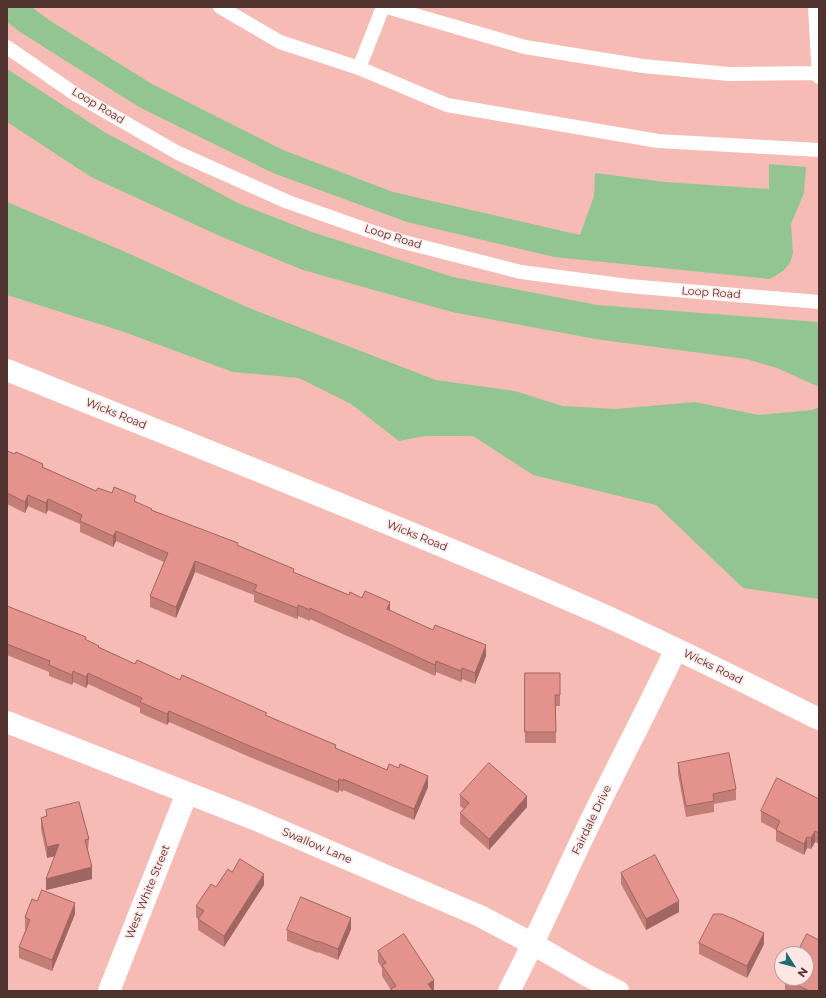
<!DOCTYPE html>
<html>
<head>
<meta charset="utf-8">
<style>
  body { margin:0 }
  #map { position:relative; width:826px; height:998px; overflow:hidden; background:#f7bbb5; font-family:Montserrat,sans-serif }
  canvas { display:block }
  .frame { position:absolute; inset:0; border:8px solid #50322f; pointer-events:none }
  .north { position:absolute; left:774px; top:946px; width:40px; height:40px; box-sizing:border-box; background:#fee6e4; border:1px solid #b89e9c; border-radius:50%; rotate:126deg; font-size:11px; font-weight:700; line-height:16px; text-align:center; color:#50322f }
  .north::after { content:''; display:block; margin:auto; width:14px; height:18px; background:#1e6a71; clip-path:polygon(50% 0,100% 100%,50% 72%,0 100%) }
</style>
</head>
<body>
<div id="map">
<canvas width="826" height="998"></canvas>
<div class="frame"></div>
<div class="north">N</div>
</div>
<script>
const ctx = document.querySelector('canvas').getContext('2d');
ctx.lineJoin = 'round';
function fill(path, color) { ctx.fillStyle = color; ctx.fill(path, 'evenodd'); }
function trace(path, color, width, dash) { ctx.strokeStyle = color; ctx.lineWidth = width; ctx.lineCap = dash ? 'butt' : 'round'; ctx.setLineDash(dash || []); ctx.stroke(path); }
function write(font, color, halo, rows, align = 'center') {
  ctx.font = font + ' Montserrat,sans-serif'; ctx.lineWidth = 3; ctx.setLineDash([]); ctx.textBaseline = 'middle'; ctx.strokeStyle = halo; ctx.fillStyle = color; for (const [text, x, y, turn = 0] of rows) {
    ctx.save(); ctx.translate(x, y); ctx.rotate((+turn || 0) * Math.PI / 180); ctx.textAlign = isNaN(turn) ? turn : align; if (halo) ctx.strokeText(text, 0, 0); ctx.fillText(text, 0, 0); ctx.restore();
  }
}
fill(new Path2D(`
  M 7,7 L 32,7 L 49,20 L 152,84 L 283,150 L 393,192 L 580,235 L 594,196 L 595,173 L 665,182 L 769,189 L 769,164 L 806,167 L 804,193 L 791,224 L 793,253 L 790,263 L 783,271 L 770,279 L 554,257 L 407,222 L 273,173 L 139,107 L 20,32 L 7,22 Z
  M 7,69 L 106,133 L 240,204 L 312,232 L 453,277 L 597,305 L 819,322 L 819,387 L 777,368 L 746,359 L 595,339 L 452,312 L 303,270 L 222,237 L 91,177 L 7,122 Z
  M 7,202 L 121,250 L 249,308 L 436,380 L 515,391 L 563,406 L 616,409 L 695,402 L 759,415 L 812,410 L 819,407 L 819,599 L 743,588 L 656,505 L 533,475 L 473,436 L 425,436 L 399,441 L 351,404 L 299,378 L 233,372 L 124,332 L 7,295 Z`), '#93c592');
trace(new Path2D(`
  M 220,7 L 280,42 L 359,68 L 447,105 L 658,141 L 819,150
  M 387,7 L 525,47 L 643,66 L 729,74 L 819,73
  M 815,7 L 819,77
  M 7,47 L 75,94 L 178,153 L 288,202 L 396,240 L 521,272 L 628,286 L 819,302
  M 359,68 L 383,7`), '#fff', 14);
trace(new Path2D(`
  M 7,722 L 254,819 L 480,916 L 533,944 L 588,976 L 618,991
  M 109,991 L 187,793
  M 509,991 C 543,926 571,859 604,794 C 628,746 653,698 676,649`), '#fff', 22);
trace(new Path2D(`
  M 7,370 C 205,450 403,527 599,613 C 673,646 746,683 819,719`), '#fff', 22);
fill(new Path2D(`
  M 7,451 L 96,491 L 112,493 L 136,502 L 152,510 L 238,546 L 294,573 L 349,595 L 390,610 L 486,656 L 475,684 L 462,679 L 461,682 L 436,672 L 435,676 L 310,619 L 310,621 L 298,616 L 297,619 L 254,602 L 254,595 L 195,572 L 176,618 L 150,607 L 150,596 L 164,562 L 116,541 L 113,547 L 80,532 L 80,524 L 48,510 L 46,514 L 28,506 L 25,513 L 7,504 Z
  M 7,606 L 86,640 L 99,647 L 135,664 L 180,680 L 267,716 L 336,748 L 428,787 L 414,820 L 343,790 L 343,792 L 339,790 L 338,793 L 252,758 L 169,722 L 167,725 L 140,713 L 140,708 L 88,684 L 86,688 L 73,682 L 72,685 L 49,676 L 49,672 L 7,655 Z
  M 525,673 L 560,673 L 560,706 L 556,706 L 556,743 L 525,743 Z
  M 678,763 L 736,789 L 736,800 L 714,804 L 714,812 L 686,817 L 678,774 Z
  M 460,795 L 527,807 L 489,850 L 460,824 L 460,813 L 464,809 L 460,806 Z
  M 819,799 L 819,844 L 815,842 L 811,849 L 807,848 L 804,855 L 776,841 L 776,830 L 761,822 L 761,811 Z
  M 46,810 L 89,839 L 88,850 L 92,879 L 46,890 L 55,856 L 47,858 L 41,829 L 41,818 L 46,817 Z
  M 232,872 L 264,885 L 224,947 L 198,930 L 198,919 L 196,917 L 196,906 Z
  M 621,873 L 679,912 L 646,930 L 621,884 Z
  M 75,914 L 52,971 L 19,958 L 19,947 L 26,929 L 25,929 L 25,917 Z
  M 351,929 L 338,960 L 318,952 L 318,953 L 287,941 L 287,930 Z
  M 699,943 L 764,944 L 747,978 L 699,954 Z
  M 378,951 L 434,991 L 391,991 L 391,990 L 382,976 L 382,968 L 378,962 Z
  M 785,979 L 819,991 L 785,991 Z`), '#c47e78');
fill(new Path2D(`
  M 28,495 L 28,506 L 25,513 L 25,502 Z
  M 48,499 L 48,510 L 46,514 L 46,503 Z
  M 116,531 L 116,541 L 113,547 L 113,536 Z
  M 195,561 L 195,572 L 176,618 L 176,607 Z
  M 390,602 L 390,613 L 387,609 Z
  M 298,605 L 298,616 L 297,619 L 297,608 Z
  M 486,645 L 486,656 L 475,684 L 475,673 Z
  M 436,661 L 436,672 L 435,676 L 435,665 Z
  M 462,668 L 462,679 L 461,682 L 461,671 Z
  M 73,671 L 73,682 L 72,685 L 72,675 Z
  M 88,673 L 88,684 L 86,688 L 86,677 Z
  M 169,711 L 169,722 L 167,725 L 167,714 Z
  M 428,776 L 428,787 L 414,820 L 414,809 Z
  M 339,779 L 339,790 L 338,793 L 338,782 Z
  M 527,796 L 527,807 L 489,850 L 489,839 Z
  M 815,831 L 815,842 L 811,849 L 811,838 Z
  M 807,837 L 807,848 L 804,855 L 804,844 Z
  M 59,844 L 59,855 L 47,858 L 47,847 Z
  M 92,867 L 92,879 L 46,890 L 46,879 Z
  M 264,874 L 264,885 L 224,947 L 224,936 Z
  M 679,901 L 679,912 L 646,930 L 646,919 Z
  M 75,903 L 75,914 L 52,971 L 52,960 Z
  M 351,918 L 351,929 L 338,960 L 338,949 Z
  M 764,933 L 764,944 L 747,978 L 747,966 Z
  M 434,980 L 434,991 L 428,991 L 428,984 Z`), '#a06662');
const building = new Path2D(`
  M 7,451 L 15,454 L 16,452 L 43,464 L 42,467 L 96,491 L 98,488 L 112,493 L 114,487 L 136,496 L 134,501 L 152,509 L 151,510 L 238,543 L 237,545 L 294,569 L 293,572 L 349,595 L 350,592 L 362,598 L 365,591 L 390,602 L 387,609 L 433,630 L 435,625 L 486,645 L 475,673 L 462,668 L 461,671 L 436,661 L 435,665 L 310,608 L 310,610 L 298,605 L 297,608 L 254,591 L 257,585 L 195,561 L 176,607 L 150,596 L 168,553 L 116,531 L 113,536 L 80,521 L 82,515 L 48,499 L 46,503 L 28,495 L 25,502 L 7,493 Z
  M 7,606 L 86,637 L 85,639 L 99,646 L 98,647 L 135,664 L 137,660 L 180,680 L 182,675 L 267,713 L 265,715 L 336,745 L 335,748 L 387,770 L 389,764 L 399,768 L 400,764 L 428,776 L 414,809 L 343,779 L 343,781 L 339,779 L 338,782 L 252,747 L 169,711 L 167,714 L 140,702 L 142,698 L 88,673 L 86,677 L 73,671 L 72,675 L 49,665 L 50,661 L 7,644 Z
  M 525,673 L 560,673 L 560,695 L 555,695 L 556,732 L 525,732 Z
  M 729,753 L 736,789 L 713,794 L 714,801 L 686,806 L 678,763 Z
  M 489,763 L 527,796 L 489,839 L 460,813 L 469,803 L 460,795 Z
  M 777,778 L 819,799 L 819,833 L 815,831 L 811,838 L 807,837 L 804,844 L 776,830 L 780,821 L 761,811 Z
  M 79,802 L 89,839 L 85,840 L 92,867 L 46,879 L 59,844 L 47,847 L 41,818 L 47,816 L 46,810 Z
  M 655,855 L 679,901 L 646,919 L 621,873 Z
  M 240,859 L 264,874 L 224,936 L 198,919 L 204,911 L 196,906 L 211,884 L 216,887 L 228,869 L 232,872 Z
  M 42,890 L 75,903 L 52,960 L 19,947 L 30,920 L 25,917 L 32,899 L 37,901 Z
  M 301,897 L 351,918 L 338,949 L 318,941 L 318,942 L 287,930 Z
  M 714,914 L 722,914 L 731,918 L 732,918 L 764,933 L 747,966 L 699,943 Z
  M 404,934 L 434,980 L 428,984 L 433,991 L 392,991 L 391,989 L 396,986 L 382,965 L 386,963 L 378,951 Z
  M 807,934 L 819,940 L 819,991 L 809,991 L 785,979 L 785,978 L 806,978 L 806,954 L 797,954 Z`);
fill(building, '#e4928c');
trace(building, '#a06662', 1);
write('11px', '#50322f', '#fee6e4', [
  ["Loop Road",98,106,31],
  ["Loop Road",393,237,17],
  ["Loop Road",711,293,4],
  ["Wicks Road",116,414,22],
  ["Wicks Road",417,536,22],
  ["Wicks Road",713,667,26],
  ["Fairdale Drive",592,820,-64],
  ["Swallow Lane",317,846,23],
  ["West White Street",148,892,-68]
]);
</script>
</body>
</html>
